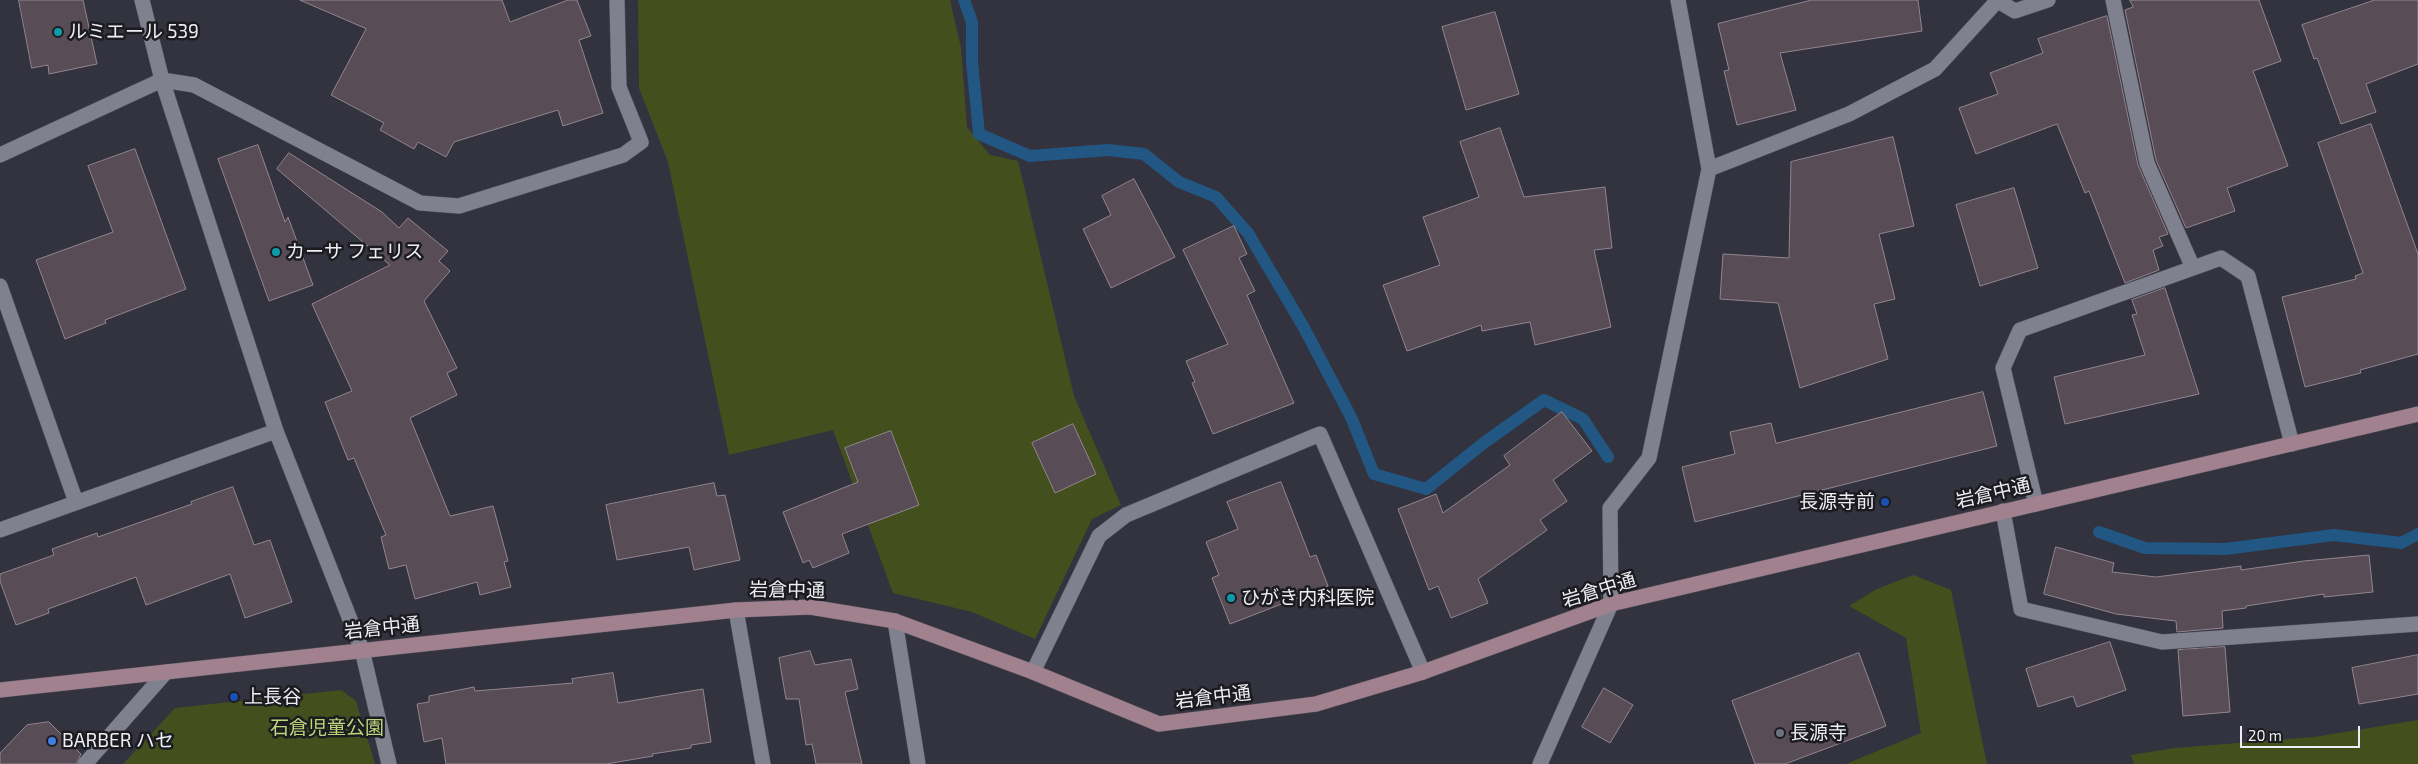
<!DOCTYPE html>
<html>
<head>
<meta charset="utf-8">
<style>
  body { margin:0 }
  #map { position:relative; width:2418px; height:764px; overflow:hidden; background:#32333e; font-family:"Exo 2",sans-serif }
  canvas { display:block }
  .scale { position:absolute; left:2240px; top:726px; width:120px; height:22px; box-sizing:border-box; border:2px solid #ededf5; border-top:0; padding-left:6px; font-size:15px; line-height:18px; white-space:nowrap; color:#ededf5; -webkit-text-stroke:4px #1b1b20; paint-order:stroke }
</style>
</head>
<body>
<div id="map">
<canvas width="2418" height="764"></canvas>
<div class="scale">20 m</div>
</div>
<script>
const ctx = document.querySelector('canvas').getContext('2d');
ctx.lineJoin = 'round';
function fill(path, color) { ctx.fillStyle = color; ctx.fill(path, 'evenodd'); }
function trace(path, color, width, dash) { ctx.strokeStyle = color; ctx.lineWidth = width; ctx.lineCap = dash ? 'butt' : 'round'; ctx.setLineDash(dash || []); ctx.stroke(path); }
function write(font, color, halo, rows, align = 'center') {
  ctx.font = font + ' "Exo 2","Noto Sans JP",sans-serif'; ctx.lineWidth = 5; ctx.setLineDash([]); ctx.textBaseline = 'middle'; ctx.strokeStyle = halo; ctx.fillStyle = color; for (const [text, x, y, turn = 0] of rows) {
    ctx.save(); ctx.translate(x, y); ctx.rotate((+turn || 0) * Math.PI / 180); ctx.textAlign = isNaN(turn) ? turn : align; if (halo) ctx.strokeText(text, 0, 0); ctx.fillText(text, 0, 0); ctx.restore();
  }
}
fill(new Path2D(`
  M 638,0 L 950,0 L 961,48 L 967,127 L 990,155 L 1018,161 L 1074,396 L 1121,505 L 1092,519 L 1035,639 L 972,612 L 893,593 L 833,430 L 729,455 L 668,162 L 639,88 Z
  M 1913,575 L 1951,590 L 1987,764 L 1846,764 L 1921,733 L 1906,638 L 1849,606 L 1877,589 Z
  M 341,690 L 356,701 L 375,764 L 123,764 L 175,708 Z
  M 2418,720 L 2418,764 L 2134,764 L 2131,755 L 2175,748 L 2314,737 Z`), '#43501e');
trace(new Path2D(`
  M 964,0 L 972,22 L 972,62 L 979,134 L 1030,156 L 1108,150 L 1144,154 L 1179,182 L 1216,197 L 1248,233 L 1303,326 L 1351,417 L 1374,474 L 1426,489 L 1485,442 L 1544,400 L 1583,419 L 1608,457
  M 2099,532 L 2145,548 L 2225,549 L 2334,535 L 2401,543 L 2418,534`), '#225783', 12);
const building = new Path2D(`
  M 19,0 L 83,0 L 97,64 L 49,74 L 48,65 L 32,68 Z
  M 300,0 L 502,0 L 510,22 L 568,0 L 577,0 L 591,36 L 579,40 L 603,113 L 563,126 L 558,110 L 454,142 L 446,157 L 418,142 L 414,149 L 380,130 L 384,123 L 331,95 L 366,29 Z
  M 1812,0 L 1918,0 L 1922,31 L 1780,53 L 1796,110 L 1737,125 L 1724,71 L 1729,70 L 1718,24 Z
  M 2130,0 L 2259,0 L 2281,61 L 2253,71 L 2288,166 L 2227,188 L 2235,211 L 2186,228 L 2156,160 L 2125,10 L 2133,7 Z
  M 2375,0 L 2418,0 L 2418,64 L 2366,84 L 2376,112 L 2341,124 L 2317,58 L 2314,59 L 2302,25 Z
  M 1495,12 L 1519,94 L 1466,110 L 1442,27 Z
  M 2107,16 L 2138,165 L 2168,234 L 2159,237 L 2163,246 L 2153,250 L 2159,270 L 2125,283 L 2089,191 L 2085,193 L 2057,124 L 1976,154 L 1959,108 L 1998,94 L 1990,73 L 2043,53 L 2038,39 Z
  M 2371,124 L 2418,254 L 2418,354 L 2360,370 L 2361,373 L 2305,387 L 2282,297 L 2356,279 L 2355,276 L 2363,273 L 2318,143 Z
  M 1500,128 L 1524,197 L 1605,187 L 1612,248 L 1594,250 L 1611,327 L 1535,345 L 1530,322 L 1482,331 L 1481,325 L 1407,351 L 1383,285 L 1440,265 L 1423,217 L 1479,197 L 1460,142 Z
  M 1893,137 L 1914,226 L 1879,234 L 1895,299 L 1874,304 L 1888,359 L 1800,388 L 1778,303 L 1720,299 L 1723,254 L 1789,258 L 1791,162 Z
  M 258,145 L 285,222 L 288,217 L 313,285 L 269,301 L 218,159 Z
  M 135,149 L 186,289 L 105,320 L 106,323 L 65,339 L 36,260 L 113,232 L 88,166 Z
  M 289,153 L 382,212 L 399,228 L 408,218 L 448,251 L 439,261 L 450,271 L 424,301 L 457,368 L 447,373 L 457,395 L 410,418 L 450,516 L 493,506 L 508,561 L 504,562 L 511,587 L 480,595 L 477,582 L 415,599 L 406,565 L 389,569 L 381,537 L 386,535 L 354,458 L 348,460 L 325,402 L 352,391 L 312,304 L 390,265 L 277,169 Z
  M 1134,179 L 1175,257 L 1111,288 L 1083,229 L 1111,215 L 1102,196 Z
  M 2014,188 L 2038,268 L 1980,286 L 1956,205 Z
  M 1234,226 L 1247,254 L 1239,258 L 1255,291 L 1247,295 L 1294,403 L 1213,434 L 1192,383 L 1195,382 L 1186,361 L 1228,344 L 1183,250 Z
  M 2165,288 L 2199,394 L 2065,424 L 2054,377 L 2145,355 L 2132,315 L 2137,314 L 2132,300 Z
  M 1983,392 L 1997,446 L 1695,522 L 1682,467 L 1735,454 L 1730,432 L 1771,423 L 1776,443 Z
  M 1562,412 L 1592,451 L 1553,480 L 1567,501 L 1540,520 L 1547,530 L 1478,579 L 1488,603 L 1451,618 L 1438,586 L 1429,590 L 1398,509 L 1436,494 L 1443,513 L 1510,465 L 1504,456 Z
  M 1073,424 L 1096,474 L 1055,493 L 1032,443 Z
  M 891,431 L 919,505 L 842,534 L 849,553 L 813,568 L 809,560 L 803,563 L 783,512 L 858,482 L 845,448 Z
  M 1281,482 L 1310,557 L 1316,555 L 1328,586 L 1230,624 L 1212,578 L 1219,575 L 1206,542 L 1238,529 L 1227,502 Z
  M 714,483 L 717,496 L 725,495 L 740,560 L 694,570 L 689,547 L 617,560 L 606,505 Z
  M 233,487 L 254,545 L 270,540 L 292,602 L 245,618 L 230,574 L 146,605 L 136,577 L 48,609 L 49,613 L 16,625 L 0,581 L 0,574 L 54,555 L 52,549 L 97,533 L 98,537 L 192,504 L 191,502 Z
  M 2056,547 L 2114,563 L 2112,572 L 2156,577 L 2241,566 L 2241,570 L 2304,561 L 2369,555 L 2373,592 L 2324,597 L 2324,594 L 2246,606 L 2246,608 L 2222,611 L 2223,628 L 2177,632 L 2176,621 L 2116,614 L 2044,594 Z
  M 2110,642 L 2126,690 L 2077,707 L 2073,696 L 2038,707 L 2026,669 Z
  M 2225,647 L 2230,712 L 2183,716 L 2178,650 Z
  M 810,651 L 815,665 L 851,659 L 858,689 L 845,692 L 862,764 L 816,764 L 812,744 L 806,745 L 799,699 L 786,699 L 779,658 Z
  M 1859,653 L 1886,726 L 1785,764 L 1755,764 L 1732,701 Z
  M 2418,655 L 2418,694 L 2359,704 L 2352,668 Z
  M 613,673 L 618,703 L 703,689 L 711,742 L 691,745 L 691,748 L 652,754 L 653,756 L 606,764 L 446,764 L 442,738 L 424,742 L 417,704 L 429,702 L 429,696 L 474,687 L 475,691 L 573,683 L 572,679 Z
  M 1604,688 L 1633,705 L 1610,743 L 1582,727 Z
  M 49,722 L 81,754 L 76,764 L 0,764 L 0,753 L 27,725 Z`);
fill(building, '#584c56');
trace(building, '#928590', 1);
const street = new Path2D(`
  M 142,0 L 162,80 L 276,431 L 362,650 L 389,764
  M 2113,0 L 2147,163 L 2193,268
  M 1998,1 L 2015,11 L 2048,0
  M 0,155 L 162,80 L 194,85 L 420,203 L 459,206 L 623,155 L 641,142 L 619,87 L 617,0
  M 1709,169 L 1849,114 L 1935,69 L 1998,0
  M 0,286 L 76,502
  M 2036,504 L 2003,368 L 2020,330 L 2221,258 L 2248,276 L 2292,444
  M 2003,511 L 2021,609 L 2162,642 L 2418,624
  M 0,530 L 276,431
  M 736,610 L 763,764
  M 895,621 L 918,764
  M 1033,672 L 1099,536 L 1126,515 L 1320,434 L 1423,672
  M 85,764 L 166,672
  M 1540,764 L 1611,604 L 1610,508 L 1649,458 L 1709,169 L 1678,0`);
const secondary = new Path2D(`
  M 0,690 L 736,610 L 810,607 L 895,621 L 1033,672 L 1159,724 L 1316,704 L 1423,672 L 1611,604 L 2418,414`);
trace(street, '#51515b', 16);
trace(secondary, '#51515b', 16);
trace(street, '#80818f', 15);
trace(secondary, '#a2818e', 15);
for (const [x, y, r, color] of [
  [58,32,5,"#0f9aa8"],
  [276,252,5,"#0f9aa8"],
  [1885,502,5,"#1a4fb4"],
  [1231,598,5,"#0f9aa8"],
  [234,697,5,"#1a4fb4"],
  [1780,733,5,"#6b7280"],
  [52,741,5,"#3f7fe0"]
]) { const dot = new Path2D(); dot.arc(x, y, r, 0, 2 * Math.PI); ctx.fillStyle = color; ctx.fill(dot); trace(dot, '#1b1b20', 2); }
write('19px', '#ededf5', '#1b1b20', [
  ["ルミエール 539",68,32],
  ["カーサ フェリス",286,252],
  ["長源寺前",1875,502,"right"],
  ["ひがき内科医院",1241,598],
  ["上長谷",244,697],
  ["長源寺",1790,733],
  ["BARBER ハセ",62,741]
], 'left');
write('19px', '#ededf5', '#1b1b20', [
  ["岩倉中通",1993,493,-13],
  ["岩倉中通",787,590,1],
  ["岩倉中通",1599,590,-17],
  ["岩倉中通",382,628,-6],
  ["岩倉中通",1213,697,-7]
]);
write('19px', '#bdd67b', '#1b1b20', [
  ["石倉児童公園",327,728]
]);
</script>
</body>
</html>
